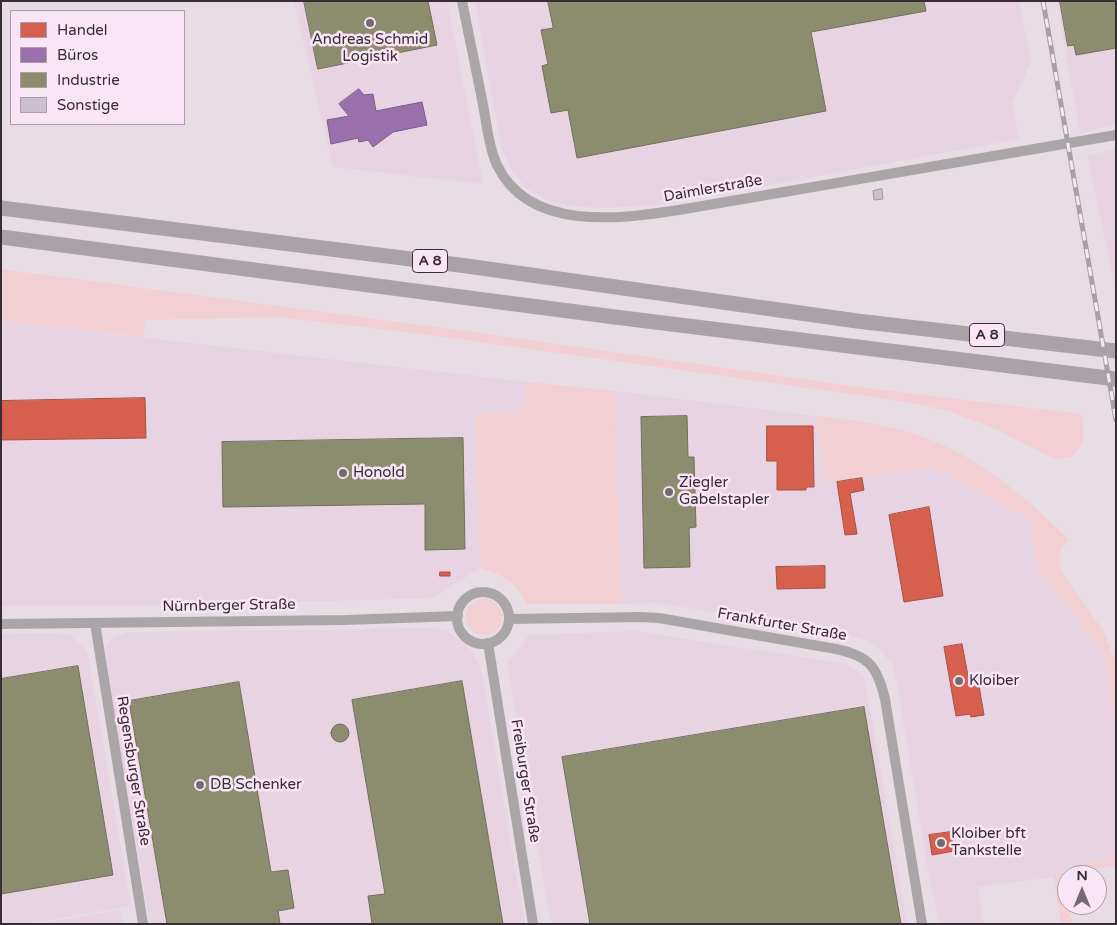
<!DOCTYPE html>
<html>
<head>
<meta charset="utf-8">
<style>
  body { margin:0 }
  #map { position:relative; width:1117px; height:925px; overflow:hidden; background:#e8dde5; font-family:"Varela Round",sans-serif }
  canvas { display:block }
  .frame { position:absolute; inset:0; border:2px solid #362e34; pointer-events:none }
  .legend { position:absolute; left:10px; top:10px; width:175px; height:115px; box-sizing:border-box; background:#fae5f6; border:1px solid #ac9ca8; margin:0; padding:6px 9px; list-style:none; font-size:15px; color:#362e34 }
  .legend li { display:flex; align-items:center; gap:10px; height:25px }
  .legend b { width:25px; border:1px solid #ac9ca8 }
  .north { position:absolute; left:1057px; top:865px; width:50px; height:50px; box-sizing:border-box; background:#fae5f6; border:1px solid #ac9ca8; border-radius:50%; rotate:0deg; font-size:14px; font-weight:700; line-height:20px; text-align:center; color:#362e34 }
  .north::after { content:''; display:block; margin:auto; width:18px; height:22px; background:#746b72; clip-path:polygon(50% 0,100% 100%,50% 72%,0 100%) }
</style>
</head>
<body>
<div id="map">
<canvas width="1117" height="925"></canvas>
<div class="frame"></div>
<ul class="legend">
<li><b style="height:14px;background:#d6604d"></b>Handel</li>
<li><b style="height:14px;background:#9970ab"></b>Büros</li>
<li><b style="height:14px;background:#8c8c6e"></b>Industrie</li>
<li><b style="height:14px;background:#cbc0ce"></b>Sonstige</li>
</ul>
<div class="north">N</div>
</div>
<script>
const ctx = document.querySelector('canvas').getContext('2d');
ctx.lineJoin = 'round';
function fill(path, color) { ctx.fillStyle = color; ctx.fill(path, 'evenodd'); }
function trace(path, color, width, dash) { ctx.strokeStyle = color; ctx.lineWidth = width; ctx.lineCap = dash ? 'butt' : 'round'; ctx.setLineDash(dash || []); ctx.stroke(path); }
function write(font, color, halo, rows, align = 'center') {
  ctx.font = font + ' "Varela Round",sans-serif'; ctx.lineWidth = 5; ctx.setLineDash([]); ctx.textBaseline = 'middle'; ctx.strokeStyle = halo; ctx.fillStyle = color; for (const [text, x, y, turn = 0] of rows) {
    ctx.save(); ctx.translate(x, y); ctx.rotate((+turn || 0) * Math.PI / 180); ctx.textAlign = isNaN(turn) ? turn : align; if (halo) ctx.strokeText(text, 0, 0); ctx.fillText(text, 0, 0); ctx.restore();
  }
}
fill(new Path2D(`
  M 294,1 L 447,1 L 483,184 L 333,167 Z
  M 475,1 L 1019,1 L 1031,62 L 1012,103 L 1019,139 L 661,205 L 600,208 L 573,206 L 549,201 L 527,189 L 512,171 L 501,147 Z
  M 1057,1 L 1116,1 L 1116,124 L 1080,134 Z
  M 1116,149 L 1116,290 L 1087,156 Z
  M 1,321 L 527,382 L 523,412 L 475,414 L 480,568 L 434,598 L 185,605 L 1,606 Z
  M 615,391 L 816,416 L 826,484 L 932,467 L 1028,518 L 1037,567 L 1103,654 L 1116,736 L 1116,858 L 1076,865 L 1054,877 L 978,887 L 983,924 L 939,924 L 934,895 L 932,895 L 897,685 L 893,667 L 882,651 L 867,641 L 851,636 L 850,634 L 657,603 L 621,604 Z
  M 435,628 L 449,632 L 460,640 L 472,651 L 481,668 L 525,924 L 150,924 L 104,654 L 110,640 L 127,632 Z
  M 635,631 L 846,664 L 862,674 L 865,680 L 907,924 L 551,924 L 507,662 L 519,650 L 529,635 Z
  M 54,633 L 70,635 L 87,651 L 131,906 L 25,924 L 1,924 L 1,634 Z
  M 120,910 L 123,924 L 37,924 Z`), '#e7d3e2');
fill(new Path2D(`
  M 1,269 L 488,334 L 866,388 L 1081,414 C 1085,432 1085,444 1071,457 L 1061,459 L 1052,458 L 996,429 L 952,412 L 908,402 L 423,334 L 277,317 L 145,320 L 144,337 L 1,321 Z
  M 527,382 L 615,391 L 621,604 L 527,604 C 517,583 502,574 480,568 L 475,414 L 523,412 Z
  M 816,416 C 851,420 888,424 921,436 C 979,457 1026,497 1069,540 L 1060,550 L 1059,562 L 1063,574 L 1104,632 L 1116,664 L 1116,736 L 1103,654 L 1037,567 L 1028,518 L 932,467 L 826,484 Z
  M466 617a18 18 0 1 1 36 0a18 18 0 1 1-36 0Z
  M 1116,858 L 1116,865 L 1067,875 L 1067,905 L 1069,905 L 1072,924 L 1061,924 L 1054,877 L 1076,865 Z`), '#f1cfd2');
const shops = new Path2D(`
  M 145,398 L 146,438 L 1,440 L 1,401 Z
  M 767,426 L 813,426 L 814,487 L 806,487 L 806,490 L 777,490 L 777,461 L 767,461 Z
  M 862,478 L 864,490 L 850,493 L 857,534 L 845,535 L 837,482 Z
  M 929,507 L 943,596 L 904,602 L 889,515 Z
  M 825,566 L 825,588 L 777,589 L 776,567 Z
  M 440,572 L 450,572 L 450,576 L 440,576 Z
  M 962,644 L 969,681 L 978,680 L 984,715 L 971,717 L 970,714 L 956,716 L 944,647 Z
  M 951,832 L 954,851 L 932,855 L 929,835 Z`);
fill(shops, '#d6604d');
trace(shops, '#a65146', 1);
const offices = new Path2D(`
  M 359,89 L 364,95 L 373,94 L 376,111 L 422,102 L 427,125 L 393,132 L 373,147 L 368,140 L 359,142 L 358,138 L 331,144 L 327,120 L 349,116 L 339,104 Z`);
fill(offices, '#9970ab');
trace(offices, '#7b5c87', 1);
const industry = new Path2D(`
  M 304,1 L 428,1 L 437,45 L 318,69 Z
  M 548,1 L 924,1 L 926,11 L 811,32 L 826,111 L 577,158 L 568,110 L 551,113 L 542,66 L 548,64 L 541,30 L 553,28 Z
  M 1060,1 L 1116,1 L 1116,48 L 1076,55 L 1074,45 L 1068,46 Z
  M 687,416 L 688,457 L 694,457 L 696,527 L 689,528 L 690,567 L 644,568 L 641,417 Z
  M 463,438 L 465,549 L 425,550 L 425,504 L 223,507 L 222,442 Z
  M 78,666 L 113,875 L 1,894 L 1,679 Z
  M 462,681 L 503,924 L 372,924 L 368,896 L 385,894 L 352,700 Z
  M 239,682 L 271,872 L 288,870 L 294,908 L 278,911 L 280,924 L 167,924 L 129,701 Z
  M 864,707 L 901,924 L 590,924 L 562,757 Z
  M331 733a9 9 0 1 1 18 0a9 9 0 1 1-18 0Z`);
fill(industry, '#8c8c6e');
trace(industry, '#72705d', 1);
const building = new Path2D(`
  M 882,189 L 883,199 L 874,200 L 873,191 Z`);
fill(building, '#cbc0ce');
trace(building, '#a099a0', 1);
trace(new Path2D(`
  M 462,1 C 469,37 477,73 484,110 C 487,127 489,148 497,165 C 529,232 620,219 679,210 L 1116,135
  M457 618a26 26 0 1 1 52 0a26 26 0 1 1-52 0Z
  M 509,619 L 641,617 L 659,618 L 836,649 C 869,656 877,666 885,699 L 922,924
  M 95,623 L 143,924
  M 1,624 L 345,620 L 458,616
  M 488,643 L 533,924`), '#aaa6a8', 10);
trace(new Path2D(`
  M 1,208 L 467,266 L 857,321 L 1116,351
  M 1,237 L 615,317 L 1116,379`), '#a9a2a6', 15);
const rail = new Path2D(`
  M 1043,1 L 1116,420`);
trace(rail, '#a7a1a4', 5);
trace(rail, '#fae5f6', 3, [9]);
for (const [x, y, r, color] of [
  [370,23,5,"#746b72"],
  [343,473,5,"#746b72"],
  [669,492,5,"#746b72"],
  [959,681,5,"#746b72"],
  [200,785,5,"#746b72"],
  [941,843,5,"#746b72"]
]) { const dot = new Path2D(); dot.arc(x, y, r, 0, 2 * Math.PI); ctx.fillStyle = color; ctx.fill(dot); trace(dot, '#fae5f6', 2); }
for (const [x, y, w] of [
  [430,261,35],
  [987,335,35]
]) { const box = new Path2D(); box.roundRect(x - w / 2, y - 11.5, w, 23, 4); ctx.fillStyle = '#fae5f6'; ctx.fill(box); trace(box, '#362e34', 1); }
write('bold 14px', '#362e34', null, [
  ["A 8",430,261],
  ["A 8",987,335]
]);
write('15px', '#362e34', '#fae5f6', [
  ["Andreas Schmid",370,40,"center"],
  ["Logistik",370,57,"center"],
  ["Honold",353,473],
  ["Ziegler",679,483],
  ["Gabelstapler",679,500],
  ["Kloiber",969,681],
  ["DB Schenker",210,785],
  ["Kloiber bft",951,834],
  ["Tankstelle",951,851]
], 'left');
write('15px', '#362e34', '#fae5f6', [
  ["Daimlerstraße",713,189,-10],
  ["Nürnberger Straße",229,606,-1],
  ["Frankfurter Straße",782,625,10],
  ["Regensburger Straße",133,771,81],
  ["Freiburger Straße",525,781,81]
]);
</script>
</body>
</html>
